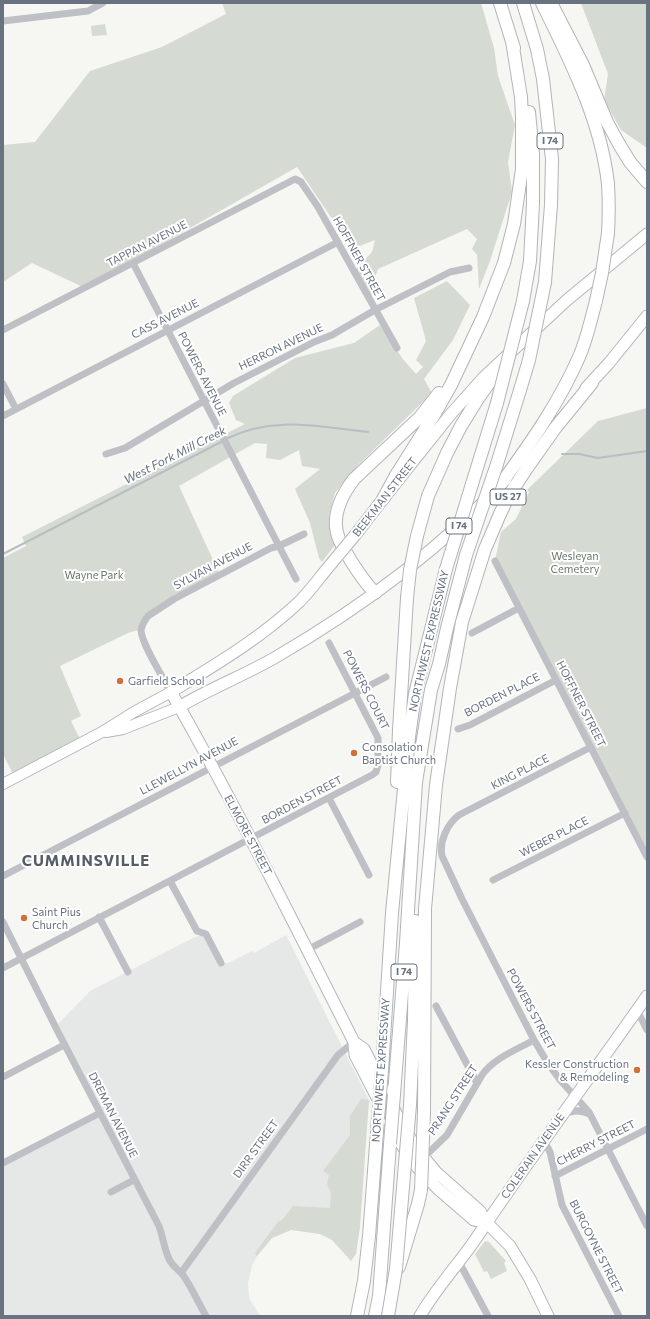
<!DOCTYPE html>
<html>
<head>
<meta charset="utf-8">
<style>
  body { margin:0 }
  #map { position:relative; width:650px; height:1319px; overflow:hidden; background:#f6f6f3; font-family:Commissioner,sans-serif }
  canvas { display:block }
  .frame { position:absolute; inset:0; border:4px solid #687281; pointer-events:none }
</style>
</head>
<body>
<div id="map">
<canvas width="650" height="1319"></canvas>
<div class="frame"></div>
</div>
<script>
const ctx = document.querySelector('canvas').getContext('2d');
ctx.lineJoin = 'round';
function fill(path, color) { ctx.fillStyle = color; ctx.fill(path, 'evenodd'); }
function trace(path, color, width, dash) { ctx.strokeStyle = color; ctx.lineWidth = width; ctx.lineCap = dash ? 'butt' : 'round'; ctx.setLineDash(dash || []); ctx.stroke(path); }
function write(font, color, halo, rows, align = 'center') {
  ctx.font = font + ' Commissioner,sans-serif'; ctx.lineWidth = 4; ctx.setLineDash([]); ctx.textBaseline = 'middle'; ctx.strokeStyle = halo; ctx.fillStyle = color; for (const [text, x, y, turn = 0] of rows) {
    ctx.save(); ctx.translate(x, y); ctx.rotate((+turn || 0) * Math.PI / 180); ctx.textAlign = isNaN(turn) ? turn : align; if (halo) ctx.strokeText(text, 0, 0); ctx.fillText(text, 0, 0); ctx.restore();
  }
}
fill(new Path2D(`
  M 206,934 L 221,963 L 228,963 L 252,951 L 254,953 L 286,935 L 370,1102 L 329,1238 L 320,1234 L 291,1230 L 272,1238 L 257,1256 L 252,1266 L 248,1283 L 249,1298 L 260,1316 L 3,1316 L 3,1163 L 100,1113 L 55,1027 L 90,991 L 193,938 Z`), '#e6e8e7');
fill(new Path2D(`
  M 222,3 L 481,3 L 494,48 L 498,76 L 515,125 L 508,162 L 512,192 L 490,261 L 479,289 L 477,255 L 472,249 L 477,239 L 467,229 L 378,269 L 374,280 L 377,292 L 371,295 L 356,269 L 372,252 L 375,240 L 357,247 L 343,235 L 297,167 L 85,288 L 32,263 L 3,282 L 3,145 L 35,142 L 90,71 L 162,47 L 226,14 Z
  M 581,3 L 647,3 L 647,148 L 621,130 L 604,100 L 608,74 Z
  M 105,24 L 107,35 L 92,36 L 91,26 Z
  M 447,281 L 470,305 L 453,340 L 424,379 L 432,393 L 359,464 L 335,493 L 329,515 L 335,545 L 322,562 L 319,558 L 310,523 L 295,489 L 320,469 L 302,466 L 299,450 L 280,460 L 266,458 L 267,444 L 255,443 L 179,486 L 220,575 L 148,616 L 141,629 L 128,633 L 60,666 L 81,716 L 71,721 L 82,743 L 15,778 L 3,754 L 3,558 L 26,546 L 22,537 L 245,424 L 236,420 L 229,403 L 233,396 L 295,358 L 354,343 L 380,325 L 402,358 L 416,374 L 423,367 L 416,360 L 426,341 L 414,298 Z
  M 647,408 L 647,848 L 643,850 L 495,561 L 501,532 L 516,519 L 529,492 L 527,490 L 598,421 Z
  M 361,1099 L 369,1100 L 360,1227 L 356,1254 L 351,1261 L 332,1240 L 320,1234 L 291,1230 L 272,1238 L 257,1256 L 255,1253 L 278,1222 L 282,1220 L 293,1206 L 330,1208 L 331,1193 L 327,1184 L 329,1175 L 323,1171 L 350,1135 L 350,1116 Z
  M 485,1241 L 489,1242 L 506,1261 L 504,1263 L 507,1271 L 491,1279 L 487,1271 L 484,1272 L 475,1254 Z`), '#d5dad3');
trace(new Path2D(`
  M 226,439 C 273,415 319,427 368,432
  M 562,454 L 579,454 L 598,458 L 647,451
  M 3,554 L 223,441`), '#b7bfc5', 2);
const secondary = new Path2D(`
  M 106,732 L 123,729 L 179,707
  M 3,784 L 102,732 L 134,712 L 171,692`);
const primary = new Path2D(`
  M 586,388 L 609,363 L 647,316
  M 356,534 L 383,499 L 450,415 L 484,377 L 567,300 L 647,234
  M 331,564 C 320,577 310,591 299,602 C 261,638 215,665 171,692 C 236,806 294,924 354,1042 L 355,1055 L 400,1142 L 414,1164 L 437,1188 L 474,1220 L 486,1222
  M 179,707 C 211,688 245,675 276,657 C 360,608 440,550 506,479
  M 354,1042 L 364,1049 L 398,1117 L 416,1148 L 436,1172 L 480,1211 L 486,1222 L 510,1246 L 530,1279 L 548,1316
  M 420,1316 C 436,1288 459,1264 477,1237 C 532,1155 591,1076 647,996`);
const motorway = new Path2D(`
  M 500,3 L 514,48
  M 523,3 L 537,49 L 543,79 L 552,159 L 551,205 L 545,282
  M 542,3 C 570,60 601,120 608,184 C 609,201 609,217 608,233
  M 551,3 L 583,65 L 607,122 L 619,144 L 630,162 L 647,182
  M 523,301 L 530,261 L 533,203 L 533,154 L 529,112
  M 497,464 L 520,390
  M 472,484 L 497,403
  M 500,485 C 530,444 559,403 579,357 C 587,339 591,319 596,301
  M 383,499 L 395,477 L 434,415 L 451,385 L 483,317 L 504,263 L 514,224 L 522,169 L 522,117 L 521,97 L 512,41
  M 417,536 L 428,496 L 447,453 L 461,426 L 477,400 L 509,355
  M 375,593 C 365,583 358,572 351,561 C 347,554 342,547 339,539 C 330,517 341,496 354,479 L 420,417 L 439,393
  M 397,782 L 399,730 L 407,598
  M 382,1070 L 392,913 L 409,737 L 415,694 L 446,569
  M 394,1094 L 406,943 L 416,782 L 431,690 L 439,664 L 447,628 L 466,555
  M 410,1105 L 414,1021 L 415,921
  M 424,1112 L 425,909 L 436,785 L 450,688 L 462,622 L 485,549 L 500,514 L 508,497 L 527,468 L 556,427 L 592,383
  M 399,1267 L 418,1204 L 421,1190
  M 357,1316 L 364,1281 L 369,1236 L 378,1119
  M 375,1316 L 379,1296 L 390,1144`);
trace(secondary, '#b3b6bb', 12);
trace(primary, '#b4b6bb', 13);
trace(motorway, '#b1b4b8', 14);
trace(new Path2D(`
  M 3,21 L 88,11 L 103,3
  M 133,263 L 296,579
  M 3,330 L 295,179 L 301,182 L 318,207 L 397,348
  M 3,384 L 16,409
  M 3,416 L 338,242
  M 106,454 L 125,448 L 234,383 L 314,342 L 332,335 L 375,310 L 450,272 L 469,268
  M 495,561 L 647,857
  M 472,633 L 519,608
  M 171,692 C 164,679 141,643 141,630 C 142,625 145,620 148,616 L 174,599 L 271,548 L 279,546 L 304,534
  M 458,729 L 470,725 L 556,680
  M 591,747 L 459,815 C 447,824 439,842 442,856 L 462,899 L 534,1040 L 547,1062 L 560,1080 L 589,1112 L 647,1226
  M 329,798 L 369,875
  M 3,876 L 386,677
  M 493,880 L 625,813
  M 170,881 L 197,931 L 206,934 L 221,963
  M 99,917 L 128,972
  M 3,922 L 57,1030 L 159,1226 C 163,1237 164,1248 169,1259 C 172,1266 178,1269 183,1275 C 192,1288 198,1302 206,1316
  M 307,950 L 360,922
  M 3,968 L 372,775 L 376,772 L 378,765 L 378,738 L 329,643
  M 436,1006 L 477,1083
  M 637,1010 L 647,1030
  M 3,1077 L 64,1045
  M 563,1115 C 572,1110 580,1109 589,1114
  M 544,1141 L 550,1152 L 562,1205 L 619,1316
  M 422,1159 L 447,1135 L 482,1075 C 494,1058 516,1050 534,1040
  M 3,1163 L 100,1113
  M 555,1176 L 647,1129
  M 111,1192 L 134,1180
  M 459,1262 L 488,1316
  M 181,1273 L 338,1055 L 354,1042`), '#bec0c5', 7);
trace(secondary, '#fff', 10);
trace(primary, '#fff', 11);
trace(motorway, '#fff', 12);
const primaryBridge = new Path2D(`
  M 331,564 L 356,534`);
const motorwayBridge = new Path2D(`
  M 596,301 L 602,273 L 608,233
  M 520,390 L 529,360 L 545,282
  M 497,403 L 523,301
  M 466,555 L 497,464
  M 446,569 L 472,484
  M 407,598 L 410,570 L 417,536
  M 378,1119 L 382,1070
  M 390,1144 L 394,1094
  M 421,1190 L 424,1112
  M 388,1316 L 396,1269 L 410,1105`);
trace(primaryBridge, '#b4b6bb', 13, []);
trace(motorwayBridge, '#b1b4b8', 14, []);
trace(primaryBridge, '#fff', 11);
trace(motorwayBridge, '#fff', 12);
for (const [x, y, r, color] of [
  [120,681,4,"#cf723a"],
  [354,753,4,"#cf723a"],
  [24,918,4,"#cf723a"],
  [637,1070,4,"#cf723a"]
]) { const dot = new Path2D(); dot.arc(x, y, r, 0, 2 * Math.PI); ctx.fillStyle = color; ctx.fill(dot); trace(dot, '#fff', 1.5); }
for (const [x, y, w] of [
  [550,141,26],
  [508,497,36],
  [459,526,26],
  [404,972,26]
]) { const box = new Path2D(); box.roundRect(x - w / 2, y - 8, w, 16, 3); ctx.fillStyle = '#fff'; ctx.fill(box); trace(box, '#687281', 1); }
write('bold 10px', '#687281', null, [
  ["I 74",550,141],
  ["US 27",508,497],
  ["I 74",459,526],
  ["I 74",404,972]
]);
write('11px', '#687281', '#fff', [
  ["TAPPAN AVENUE",147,244,-27],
  ["HOFFNER STREET",359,259,61],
  ["CASS AVENUE",165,319,-27],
  ["HERRON AVENUE",281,347,-26],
  ["POWERS AVENUE",202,374,63],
  ["BEEKMAN STREET",385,497,-52],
  ["SYLVAN AVENUE",213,566,-28],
  ["NORTHWEST EXPRESSWAY",429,641,-77],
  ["POWERS COURT",366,690,63],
  ["BORDEN PLACE",502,695,-27],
  ["HOFFNER STREET",581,704,63],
  ["LLEWELLYN AVENUE",189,766,-28],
  ["KING PLACE",520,772,-27],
  ["BORDEN STREET",302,800,-28],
  ["ELMORE STREET",248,835,62],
  ["WEBER PLACE",554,837,-27],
  ["POWERS STREET",531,1009,62],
  ["NORTHWEST EXPRESSWAY",381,1070,-86],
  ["PRANG STREET",453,1100,-57],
  ["DREMAN AVENUE",113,1115,63],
  ["CHERRY STREET",596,1143,-27],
  ["DIRR STREET",256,1149,-54],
  ["COLERAIN AVENUE",533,1156,-55],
  ["BURGOYNE STREET",596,1247,63]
]);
write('11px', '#687967', '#fff', [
  ["Wesleyan",575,556],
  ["Cemetery",575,569],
  ["Wayne Park",94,575]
]);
write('11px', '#687281', '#fff', [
  ["Garfield School",128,681],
  ["Consolation",362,747],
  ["Baptist Church",362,760],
  ["Saint Pius",32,912],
  ["Church",32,925],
  ["Kessler Construction",629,1064,"right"],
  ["& Remodeling",629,1077,"right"]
], 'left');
write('italic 12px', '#64737d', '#fff', [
  ["West Fork Mill Creek",175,455,-27]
]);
ctx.letterSpacing = '1px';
write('bold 15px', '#555d67', '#fff', [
  ["CUMMINSVILLE",86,861]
]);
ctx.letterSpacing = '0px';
</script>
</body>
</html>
